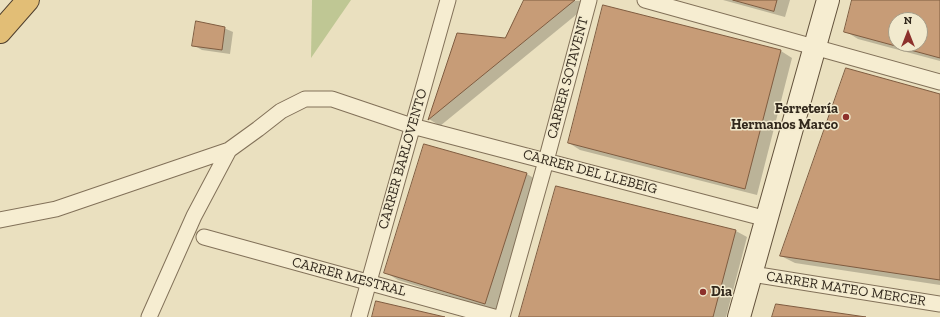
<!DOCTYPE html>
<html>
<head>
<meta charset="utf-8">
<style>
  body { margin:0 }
  #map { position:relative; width:940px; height:317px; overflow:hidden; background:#eae0bf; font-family:"Zilla Slab",serif }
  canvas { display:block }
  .north { position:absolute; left:888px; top:12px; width:40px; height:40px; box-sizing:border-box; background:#f2eace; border:1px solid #a59c87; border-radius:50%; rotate:0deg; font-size:11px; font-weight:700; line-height:16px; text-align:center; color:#32281c }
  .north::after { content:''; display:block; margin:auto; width:14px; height:18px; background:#8d312c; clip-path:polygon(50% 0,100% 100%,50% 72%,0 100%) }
</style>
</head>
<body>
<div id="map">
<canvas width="940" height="317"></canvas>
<div class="north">N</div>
</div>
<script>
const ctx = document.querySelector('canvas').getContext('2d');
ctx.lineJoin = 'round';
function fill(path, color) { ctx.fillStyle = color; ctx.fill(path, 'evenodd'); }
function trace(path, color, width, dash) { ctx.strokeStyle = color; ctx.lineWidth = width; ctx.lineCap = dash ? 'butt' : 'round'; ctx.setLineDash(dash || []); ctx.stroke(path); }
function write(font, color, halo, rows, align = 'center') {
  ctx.font = font + ' "Zilla Slab",serif'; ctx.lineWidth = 3; ctx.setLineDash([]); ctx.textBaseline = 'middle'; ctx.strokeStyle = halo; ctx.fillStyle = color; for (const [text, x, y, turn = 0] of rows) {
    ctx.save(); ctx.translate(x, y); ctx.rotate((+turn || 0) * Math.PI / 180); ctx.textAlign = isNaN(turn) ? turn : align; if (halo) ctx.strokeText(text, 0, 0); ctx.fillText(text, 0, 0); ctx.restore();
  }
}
fill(new Path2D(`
  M 312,0 L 351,0 L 311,58 Z`), '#bfc794');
fill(new Path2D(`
  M 525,0 L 593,1 L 440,126 L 429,119 L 457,34 L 505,39 Z
  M 723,0 L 790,0 L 785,17 Z
  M 853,0 L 940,0 L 940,61 L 858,39 L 845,31 ZM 896,20 L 920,20 L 920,44 L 896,44 Z
  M 604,6 L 781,51 L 792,58 L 757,195 L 580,150 L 569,143 Z
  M 224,28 L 233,32 L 230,54 L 202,50 L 193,45 Z
  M 940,95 L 940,285 L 795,263 L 781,256 Z
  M 425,146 L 527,174 L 540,182 L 498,311 L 398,280 L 385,272 Z
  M 736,231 L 747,237 L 726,317 L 520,317 Z`), '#0003');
const building = new Path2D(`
  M 524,0 L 575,0 L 428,120 L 457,33 L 505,38 Z
  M 733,0 L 777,0 L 774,11 Z
  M 852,0 L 940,0 L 940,58 L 844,32 ZM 896,20 L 920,20 L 920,44 L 896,44 Z
  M 603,5 L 781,50 L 745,189 L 568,143 Z
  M 196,21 L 225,27 L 222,50 L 192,46 Z
  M 846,68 L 940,94 L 940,280 L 780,256 Z
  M 424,144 L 527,173 L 485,304 L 384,273 Z
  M 556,186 L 736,230 L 713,317 L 519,317 Z
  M 376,301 L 445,317 L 372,317 Z
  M 776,304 L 866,317 L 772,317 Z`);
fill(building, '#c79c77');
trace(building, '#7f5c40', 1);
const minor = new Path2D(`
  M 645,0 L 940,82
  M 0,220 L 56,209 L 229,150 L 258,129 L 281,111 L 305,99 L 332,99 L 412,126 L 767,219
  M 204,237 L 494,317
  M 752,274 L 940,304
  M 149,317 L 194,216 L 229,150
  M 359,317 L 448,0
  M 502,317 L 546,161 L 589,0`);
const secondary = new Path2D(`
  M 739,317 L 828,0`);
const trunk = new Path2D(`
  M 0,32 L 28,0`);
trace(minor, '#827159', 17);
trace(secondary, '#63523c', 24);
trace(trunk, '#4f3f2d', 24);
trace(minor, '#f6edd1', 15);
trace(secondary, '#f6edd1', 22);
trace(trunk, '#e2be76', 22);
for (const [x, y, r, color] of [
  [846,117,4,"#8d312c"],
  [703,292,4,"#8d312c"]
]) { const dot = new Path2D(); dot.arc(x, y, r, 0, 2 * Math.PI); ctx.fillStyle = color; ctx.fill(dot); trace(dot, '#f2eace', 1.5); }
write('14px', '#32281c', '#f2eace', [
  ["CARRER SOTAVENT",568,78,-75],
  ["CARRER BARLOVENTO",403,159,-74],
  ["CARRER DEL LLEBEIG",590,172,15],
  ["CARRER MESTRAL",349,277,15],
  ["CARRER MATEO MERCER",846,289,9]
]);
write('bold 14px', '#32281c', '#f2eace', [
  ["Ferretería",838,109],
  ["Hermanos Marco",838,125],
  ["Dia",711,292,"left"]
], 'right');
</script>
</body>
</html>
